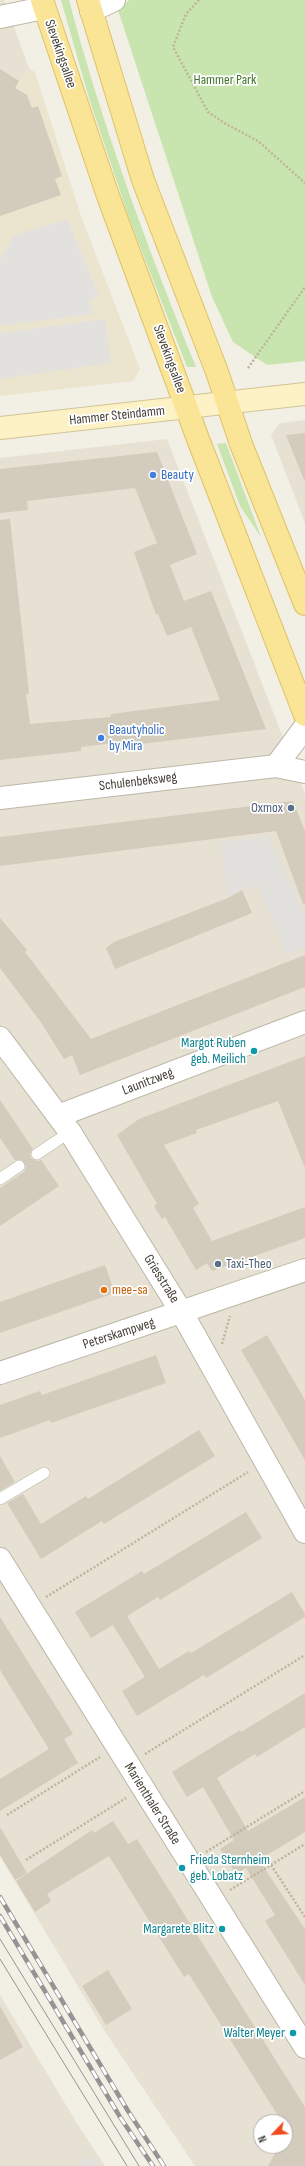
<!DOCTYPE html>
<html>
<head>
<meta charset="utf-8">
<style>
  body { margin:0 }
  #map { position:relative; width:305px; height:2166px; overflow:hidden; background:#f2efe5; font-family:"Sofia Sans Condensed",sans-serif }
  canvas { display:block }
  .north { position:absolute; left:253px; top:2114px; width:40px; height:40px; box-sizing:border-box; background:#fff; border:1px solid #b4b2ae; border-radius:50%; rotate:245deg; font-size:11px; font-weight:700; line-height:16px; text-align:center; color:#443f35 }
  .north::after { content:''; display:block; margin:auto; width:14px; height:18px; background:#f14a1c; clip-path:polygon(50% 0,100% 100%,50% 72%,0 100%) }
</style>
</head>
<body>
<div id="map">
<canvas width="305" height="2166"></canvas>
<div class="north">N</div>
</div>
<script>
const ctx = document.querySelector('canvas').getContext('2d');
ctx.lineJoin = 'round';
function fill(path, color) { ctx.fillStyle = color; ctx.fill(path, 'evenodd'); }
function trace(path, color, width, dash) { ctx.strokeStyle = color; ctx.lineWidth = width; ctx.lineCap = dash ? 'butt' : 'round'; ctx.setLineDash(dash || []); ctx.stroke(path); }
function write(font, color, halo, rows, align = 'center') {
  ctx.font = font + ' "Sofia Sans Condensed",sans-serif'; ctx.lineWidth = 3.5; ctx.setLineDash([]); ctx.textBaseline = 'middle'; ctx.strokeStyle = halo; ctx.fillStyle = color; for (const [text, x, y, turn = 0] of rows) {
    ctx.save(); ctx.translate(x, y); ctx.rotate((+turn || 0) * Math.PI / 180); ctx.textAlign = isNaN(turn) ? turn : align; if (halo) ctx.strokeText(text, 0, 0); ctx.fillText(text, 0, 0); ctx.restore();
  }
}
fill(new Path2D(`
  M 0,0 L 4,0 L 29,68 L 0,111 Z
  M 305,420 L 305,523 L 271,435 L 280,423 Z
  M 167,439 L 305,794 L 305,2166 L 195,2166 L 106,2033 L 0,1856 L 0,458 ZM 261,2122 L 285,2122 L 285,2146 L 261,2146 Z
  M 0,1995 L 78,2125 L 105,2166 L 0,2166 Z`), '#e6e1d3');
fill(new Path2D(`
  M 29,68 L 35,72 L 81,216 L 140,369 L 133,381 L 0,396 L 0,111 Z`), '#ebe5cf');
fill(new Path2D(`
  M 61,0 L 69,0 C 102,125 147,247 196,367 L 187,367 L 129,218 L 89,98 Z
  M 129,0 L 305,0 L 305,361 L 267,365 L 233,342 L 212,297 L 118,10 Z
  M 226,443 L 261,537 L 240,506 L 217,444 Z`), '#c9e5af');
fill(new Path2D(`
  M 67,219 L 99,297 L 89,300 L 93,314 L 0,326 L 0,260 L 15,235 Z
  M 105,319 L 111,363 L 0,379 L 0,333 Z
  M 268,836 L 305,919 L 305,946 L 287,954 L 258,885 L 242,890 L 228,898 L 221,842 Z
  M 91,2155 L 98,2166 L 75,2166 Z`), '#e3e1dd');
fill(new Path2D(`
  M 0,69 L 19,81 L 15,88 L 27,95 L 32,108 L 38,106 L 62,176 L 55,179 L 61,195 L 0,216 Z
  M 305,433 L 305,480 L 304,480 L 286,435 Z
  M 157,452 L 197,554 L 170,565 L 184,601 L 211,591 L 266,729 L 115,747 L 114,743 L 97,745 L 81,747 L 81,751 L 0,760 L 0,520 L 10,519 L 29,694 L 26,694 L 30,724 L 111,717 L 111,714 L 220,700 L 191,627 L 167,636 L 158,614 L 156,615 L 134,552 L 157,543 L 135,488 L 27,501 L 28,510 L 0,513 L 0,469 Z
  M 293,801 L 305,831 L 305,904 L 303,904 L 276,831 L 0,866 L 0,837 Z
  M 242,890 L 252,913 L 115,969 L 106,948 L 114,942 L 228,898 Z
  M 0,918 L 27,950 L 25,952 L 91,1039 L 305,955 L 305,987 L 80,1075 L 72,1055 L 64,1059 L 40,1021 L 0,968 Z
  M 305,1056 L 305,1168 L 278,1101 L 196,1130 L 197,1133 L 164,1145 L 199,1204 L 193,1208 L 212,1241 L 305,1207 L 305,1238 L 212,1271 L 207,1263 L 196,1270 L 165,1217 L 162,1219 L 154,1206 L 157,1204 L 117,1135 L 139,1119 Z
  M 0,1100 L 33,1149 L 30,1154 L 31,1158 L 37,1161 L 41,1160 L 59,1186 L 0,1226 L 0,1188 L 24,1172 L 26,1166 L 22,1160 L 15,1160 L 0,1138 Z
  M 105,1265 L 115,1293 L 0,1333 L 0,1302 Z
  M 267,1335 L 305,1400 L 305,1460 L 241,1350 Z
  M 156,1355 L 166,1383 L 51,1423 L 50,1420 L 0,1438 L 0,1405 L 40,1391 L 42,1395 Z
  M 199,1430 L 215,1456 L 104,1524 L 102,1521 L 41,1559 L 7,1503 L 23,1494 L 41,1524 L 86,1496 L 88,1499 Z
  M 0,1456 L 15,1482 L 0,1491 Z
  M 246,1512 L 262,1538 L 160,1600 L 158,1597 L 127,1616 L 159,1669 L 189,1651 L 191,1653 L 292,1592 L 305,1614 L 305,1617 L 206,1678 L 204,1675 L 137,1716 L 122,1691 L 145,1677 L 113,1625 L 91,1638 L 75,1612 L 142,1571 L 144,1574 Z
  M 0,1617 L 73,1734 L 64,1739 L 78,1763 L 0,1811 L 0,1779 L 49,1749 L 0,1670 Z
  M 305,1693 L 305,1727 L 257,1757 L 255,1754 L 217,1778 L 248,1831 L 305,1797 L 305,1832 L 259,1860 L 305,1929 L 305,1985 L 265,1921 L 275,1915 L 246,1868 L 236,1874 L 220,1849 L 234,1840 L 203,1787 L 187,1797 L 172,1772 L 240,1730 L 241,1732 Z
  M 113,1821 L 128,1844 L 137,1839 L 305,2107 L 305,2166 L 268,2166 L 279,2146 L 285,2146 L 285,2122 L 282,2122 L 189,1974 L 184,1977 L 109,1856 L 47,1894 L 51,1901 L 35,1912 L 16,1881 L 92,1830 L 94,1833 Z
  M 0,1827 L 27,1873 L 15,1880 L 0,1855 Z
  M 108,1970 L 132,2009 L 106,2025 L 82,1986 Z
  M 0,2006 L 23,2047 L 0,2060 Z`), '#d3cbbb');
const lane = new Path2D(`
  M 37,1154 L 70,1132
  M 0,1179 L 19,1166
  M 0,1499 L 44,1473`);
const street = new Path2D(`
  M 91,11 L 114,0
  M 0,17 L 44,8
  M 276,766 L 305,727
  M 0,798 L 276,766 L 305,772
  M 0,1038 L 70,1132 L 182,1313 L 305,1532
  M 58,1116 L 305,1022
  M 0,1373 L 305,1270
  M 0,1559 L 305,2047`);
const secondary = new Path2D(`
  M 0,428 L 305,394`);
const primary = new Path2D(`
  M 42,0 L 108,196 L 198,439 L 305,715
  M 88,0 L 143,180 L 217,372 L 241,444 L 305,604`);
trace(lane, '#bdb7a8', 12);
trace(street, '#bdb7a8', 24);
trace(secondary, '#d0c497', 24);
trace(primary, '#dfc266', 24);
trace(new Path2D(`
  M 199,0 L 186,14 L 173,47 L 208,112 L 226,124 L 258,141 L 305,183
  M 248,368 L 305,287
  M 222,1344 L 230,1316
  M 46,1597 L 248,1472
  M 145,1754 L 305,1655
  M 7,1815 L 100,1757
  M 206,1852 L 305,1791
  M 26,1860 L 126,1798
  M 271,1865 L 305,1917
  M 230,1890 L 305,1844`), '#beb49a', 2.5, [2, 2]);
trace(lane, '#fff', 11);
trace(street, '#fff', 22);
trace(secondary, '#fcf2c5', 22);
trace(primary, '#fae496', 22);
trace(new Path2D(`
  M 0,1939 L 139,2166
  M 0,1959 L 127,2166`), '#949494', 1);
const rail = new Path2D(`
  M 0,1897 L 128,2111 L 164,2166
  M 0,1916 L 120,2117 L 153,2166`);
trace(rail, '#949494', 4.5);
trace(rail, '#fff', 3, [9]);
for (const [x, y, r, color] of [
  [153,475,4,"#3f7fe0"],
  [101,738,4,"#3f7fe0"],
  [291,808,4,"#5c6f8a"],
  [254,1051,4,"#0f9aa8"],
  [218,1264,4,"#5c6f8a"],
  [104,1290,4,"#e8710a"],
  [182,1868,4,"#0f9aa8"],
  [222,1929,4,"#0f9aa8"],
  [293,2033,4,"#0f9aa8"]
]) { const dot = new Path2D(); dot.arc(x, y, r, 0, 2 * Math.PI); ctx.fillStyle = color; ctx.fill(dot); trace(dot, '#fff', 1.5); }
write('14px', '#443f35', '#fff', [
  ["Sievekingsallee",60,54,71],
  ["Sievekingsallee",169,359,70],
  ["Hammer Steindamm",117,416,-6],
  ["Schulenbeksweg",138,782,-7],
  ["Launitzweg",148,1082,-21],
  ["Griesstraße",161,1279,58],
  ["Peterskampweg",119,1334,-18],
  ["Marienthaler Straße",152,1804,58]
]);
write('14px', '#41732b', '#fff', [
  ["Hammer Park",225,80]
]);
write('14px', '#366cbe', '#fff', [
  ["Beauty",161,475],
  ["Beautyholic",109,730],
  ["by Mira",109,746]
], 'left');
write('14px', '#4e5e75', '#fff', [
  ["Oxmox",283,808],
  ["Taxi-Theo",226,1264,"left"]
], 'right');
write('14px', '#0d838f', '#fff', [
  ["Margot Ruben",246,1043],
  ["geb. Meilich",246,1059],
  ["Frieda Sternheim",190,1860,"left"],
  ["geb. Lobatz",190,1876,"left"],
  ["Margarete Blitz",214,1929],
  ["Walter Meyer",285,2033]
], 'right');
write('14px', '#c56008', '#fff', [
  ["mee-sa",112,1290]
], 'left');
</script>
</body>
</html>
